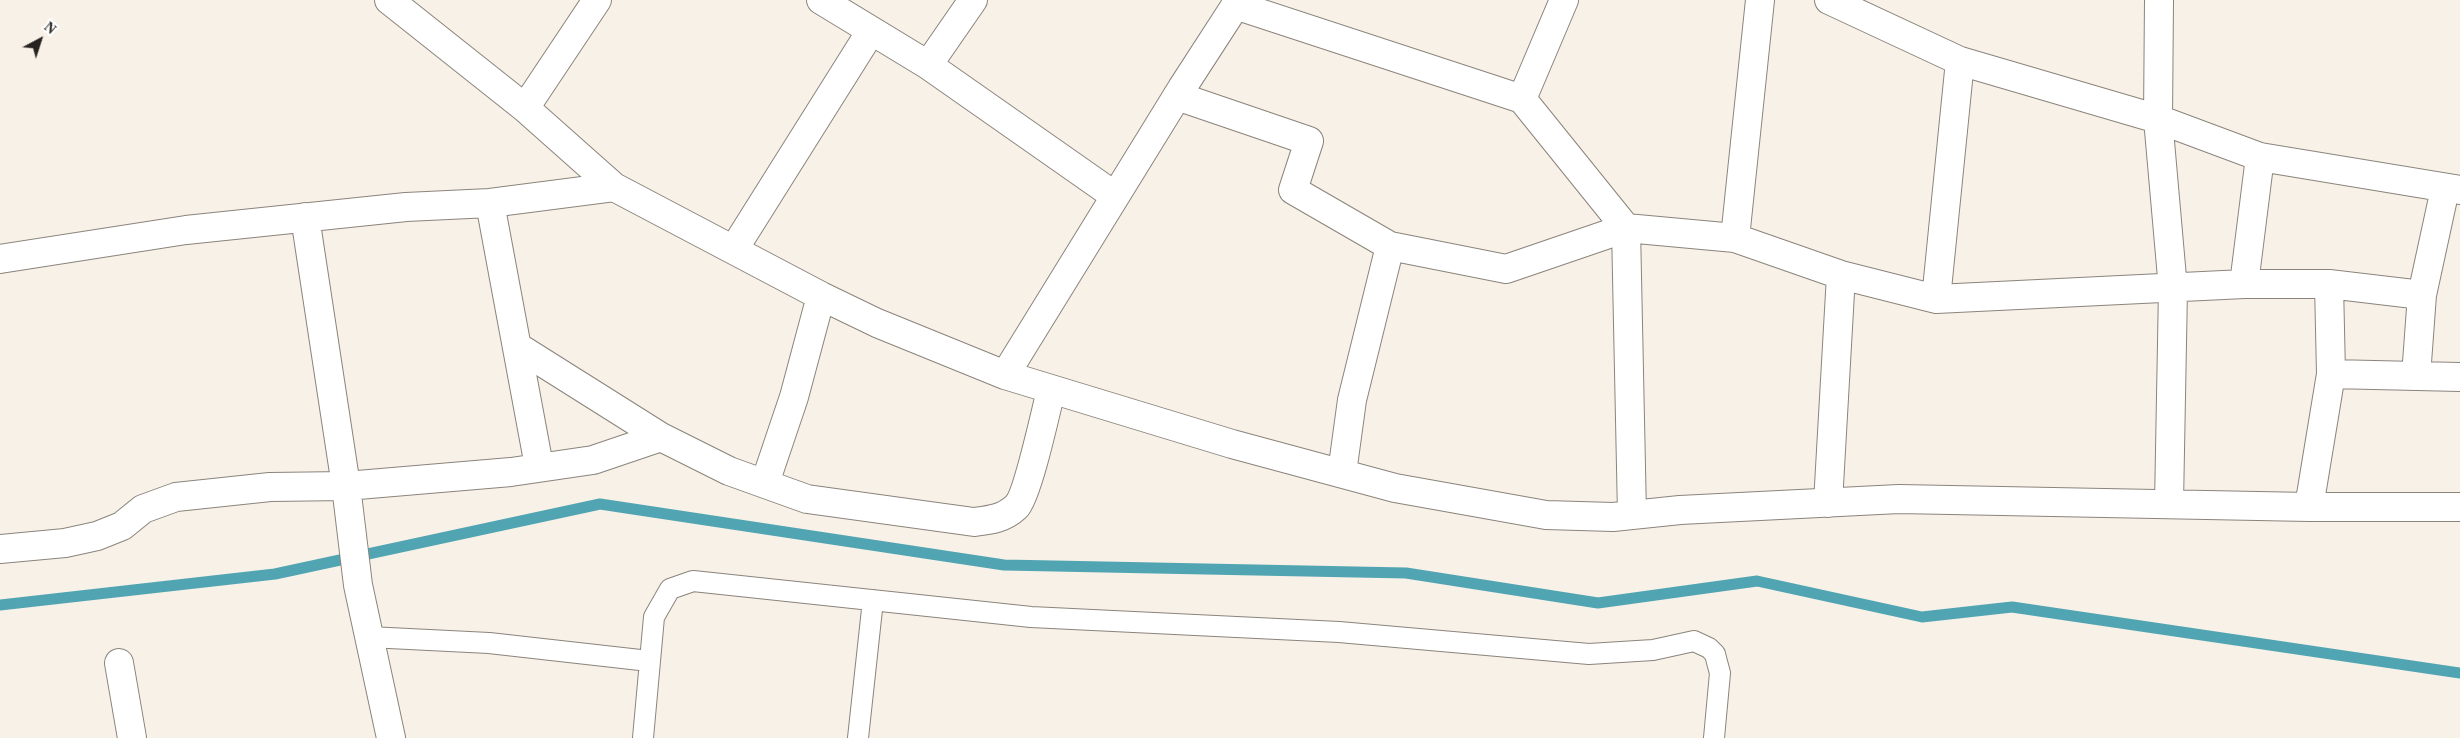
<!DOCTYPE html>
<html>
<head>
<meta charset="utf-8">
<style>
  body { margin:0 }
  #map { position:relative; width:2460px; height:738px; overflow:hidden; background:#f8f1e8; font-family:"Times New Roman",serif }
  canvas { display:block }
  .north { position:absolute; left:15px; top:15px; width:50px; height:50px; -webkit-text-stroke:4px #fff; paint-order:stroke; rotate:40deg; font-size:14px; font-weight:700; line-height:20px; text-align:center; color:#262320 }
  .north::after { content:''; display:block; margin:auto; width:18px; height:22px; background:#262320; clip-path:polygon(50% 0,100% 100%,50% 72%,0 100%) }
</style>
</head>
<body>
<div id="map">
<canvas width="2460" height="738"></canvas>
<div class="north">N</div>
</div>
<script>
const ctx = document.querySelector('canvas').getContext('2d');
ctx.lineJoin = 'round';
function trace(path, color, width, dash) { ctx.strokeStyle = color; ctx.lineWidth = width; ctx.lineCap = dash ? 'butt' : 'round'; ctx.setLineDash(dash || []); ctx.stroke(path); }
trace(new Path2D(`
  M 0,605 L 275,574 L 600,504 L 1004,565 L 1406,573 L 1598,603 L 1757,581 L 1922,617 L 2012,607 L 2460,673`), '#51a5b2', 11);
const service = new Path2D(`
  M 369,637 L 489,643 L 649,661
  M 643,738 L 654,617 L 670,589 L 693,581 L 1031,617 L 1339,632 L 1589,654 L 1653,650 L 1694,641 L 1709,648 L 1715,654 L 1717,662 L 1720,673 L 1714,738
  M 858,738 L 873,600`);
const minor = new Path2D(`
  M 389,0 L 525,108 L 614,187 L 821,296 L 877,323 L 1005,375 L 1232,444 L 1395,488 L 1546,515 L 1613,517 L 1680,510 L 1899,499 L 2309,507 L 2460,507
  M 821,0 L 928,65 L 1115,196
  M 1829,0 L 1960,61 L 2158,119 L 2260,157 L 2460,190
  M 2159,0 L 2158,119 L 2173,289 L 2169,504
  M 1235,5 L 1522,99 L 1626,228 L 1632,515
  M 928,65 L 973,0
  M 1177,96 L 1309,141 L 1293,190 L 1390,246 L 1506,269 L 1626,228 L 1735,238 L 1841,275 L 1936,299 L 2244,284 L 2329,284 L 2422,295
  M 1522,99 L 1564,0
  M 525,108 L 597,0
  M 490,203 L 539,466
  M 305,217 L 346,486 L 358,585 L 391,738
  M 1735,238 L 1760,0
  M 734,249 L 871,31
  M 0,259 L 186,230 L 406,207 L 490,203 L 614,187
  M 2244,284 L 2260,157
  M 1936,299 L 1960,61
  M 518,347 L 661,437
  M 2331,374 L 2460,377
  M 1005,375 L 1182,88 L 1239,0
  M 2416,376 L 2422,295 L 2445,189
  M 1342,473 L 1352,400 L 1390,246
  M 765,483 L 794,397 L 821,296
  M 1828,503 L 1841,275
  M 2309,507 L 2331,374 L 2329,284
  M 0,549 L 65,543 L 97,536 L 122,526 L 143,509 L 176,497 L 270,487 L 346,486 L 511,472 L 593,460 L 661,437 L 729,471 L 807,499 L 974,522 C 990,520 1003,519 1016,507 C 1027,497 1046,411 1051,390
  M 119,663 L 132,738`);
trace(service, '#8b847c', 22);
trace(minor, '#8b847c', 30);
trace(service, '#fff', 20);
trace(minor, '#fff', 28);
</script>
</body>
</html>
